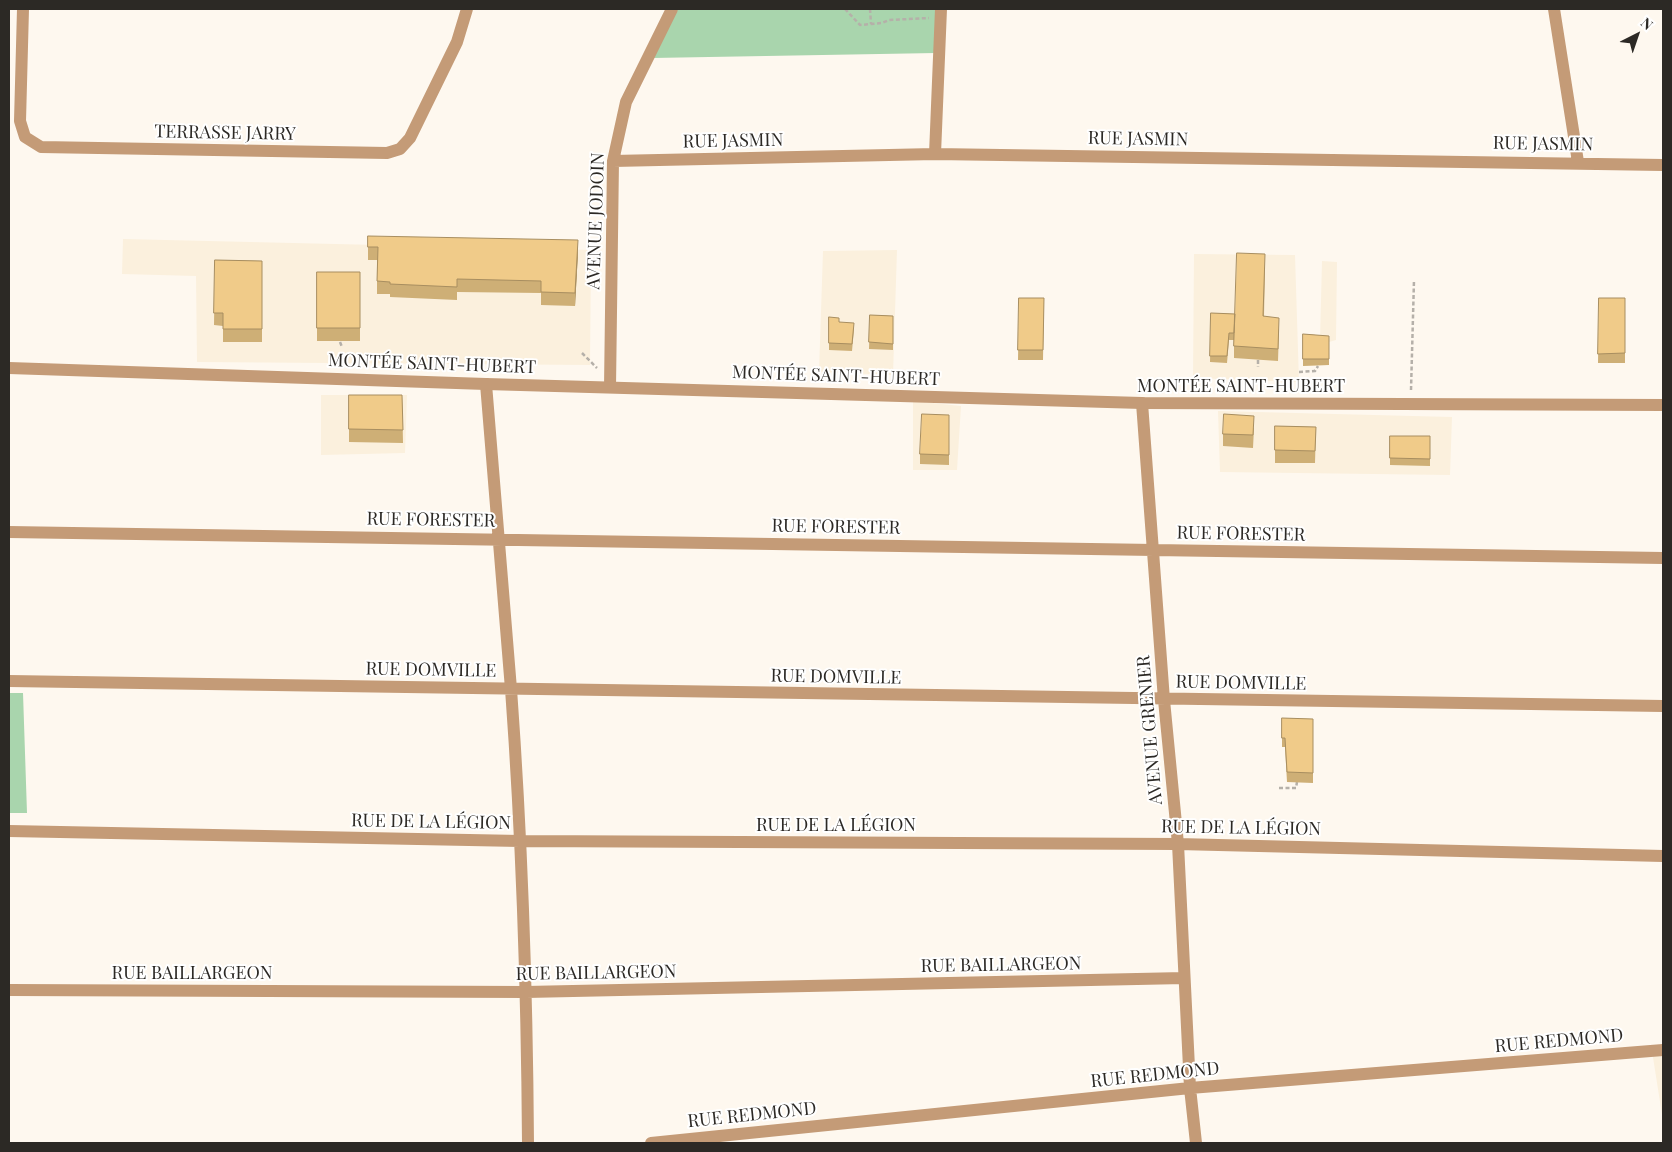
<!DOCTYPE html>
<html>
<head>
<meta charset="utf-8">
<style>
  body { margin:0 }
  #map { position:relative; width:1672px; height:1152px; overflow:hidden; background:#fef8ef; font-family:"Playfair Display",serif }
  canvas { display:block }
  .frame { position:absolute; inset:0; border:10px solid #2c2925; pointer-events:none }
  .north { position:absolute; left:1612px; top:10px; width:50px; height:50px; -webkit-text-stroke:4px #fff; paint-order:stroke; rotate:41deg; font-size:14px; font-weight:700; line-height:20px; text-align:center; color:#2c2925 }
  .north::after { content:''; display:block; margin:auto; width:18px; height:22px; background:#2c2925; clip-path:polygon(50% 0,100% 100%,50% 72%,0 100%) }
</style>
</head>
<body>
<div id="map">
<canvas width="1672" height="1152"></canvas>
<div class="frame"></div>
<div class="north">N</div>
</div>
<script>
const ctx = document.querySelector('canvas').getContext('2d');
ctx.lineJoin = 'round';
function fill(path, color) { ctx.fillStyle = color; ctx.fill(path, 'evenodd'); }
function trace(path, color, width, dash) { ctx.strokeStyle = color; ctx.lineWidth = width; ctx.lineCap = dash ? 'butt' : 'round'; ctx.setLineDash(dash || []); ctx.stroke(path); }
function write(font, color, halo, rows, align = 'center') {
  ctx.font = font + ' "Playfair Display",serif'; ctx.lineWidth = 4; ctx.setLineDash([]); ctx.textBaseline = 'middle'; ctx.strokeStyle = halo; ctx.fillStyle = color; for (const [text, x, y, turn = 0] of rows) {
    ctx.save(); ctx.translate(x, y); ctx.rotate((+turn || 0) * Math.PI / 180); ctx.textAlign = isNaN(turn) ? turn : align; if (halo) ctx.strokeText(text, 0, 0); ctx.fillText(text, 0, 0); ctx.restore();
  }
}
fill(new Path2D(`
  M 123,239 L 591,250 L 590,365 L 197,362 L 196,276 L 122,274 Z
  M 897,250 L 893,375 L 819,372 L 823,251 Z
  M 1194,254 L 1295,255 L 1299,382 L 1193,378 Z
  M 1322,261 L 1337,262 L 1336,340 L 1329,342 L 1329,365 L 1303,366 L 1303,341 L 1320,340 Z
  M 321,395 L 407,395 L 405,453 L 321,455 Z
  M 913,401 L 961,406 L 957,470 L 913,470 Z
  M 1218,411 L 1452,417 L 1450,475 L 1220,472 Z
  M 1663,1050 L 1663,1121 L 1652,1051 Z`), '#fbf0dd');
fill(new Path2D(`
  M 675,9 L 938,9 L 936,53 L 652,58 Z
  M 9,693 L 23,693 L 27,813 L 9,813 Z`), '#a9d5ad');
trace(new Path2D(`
  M 845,9 L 860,25 L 882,23 L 889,20 L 929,18
  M 870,9 L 871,24
  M 340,342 L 342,347
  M 582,353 L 597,368
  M 1258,360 L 1258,367
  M 1299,372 L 1315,371 L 1318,366
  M 1411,390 L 1414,280
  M 1279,788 L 1296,788 L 1297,782`), '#b5b0a9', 2.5, [4, 2.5]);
trace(new Path2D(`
  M 23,9 L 20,121 L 25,137 L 41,147 L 387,153 L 400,149 L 410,138 L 457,42 L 467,9
  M 1554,9 L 1578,162
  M 935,154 L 941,9
  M 613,161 L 935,154 L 1663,165
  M 486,384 C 494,486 503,587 511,689 C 522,840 527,992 528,1143
  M 610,387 L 613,161 L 626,102 L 672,9
  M 1142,403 L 1164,700 L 1178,844 L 1190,1088 L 1196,1143
  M 9,532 L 1663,558
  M 9,681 L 1663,706
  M 9,831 L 520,841 L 1178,844 L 1663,856
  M 9,990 L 526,992 L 1184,978
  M 651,1143 L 1190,1088 L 1663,1050`), '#c49b77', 12);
trace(new Path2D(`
  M 9,368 L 486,384 L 1142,403 L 1663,405`), '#c49b77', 12);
fill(new Path2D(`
  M 368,236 L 578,252 L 575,306 L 541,305 L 541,293 L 457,292 L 457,300 L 390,297 L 390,294 L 377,294 L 377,260 L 368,260 Z
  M 215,260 L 262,261 L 262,342 L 223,342 L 223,326 L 214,325 Z
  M 1265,267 L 1264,316 L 1279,330 L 1278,361 L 1234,358 L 1234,340 L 1229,340 L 1227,363 L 1210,362 L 1211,313 L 1235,314 Z
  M 317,272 L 360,272 L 360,341 L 317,341 Z
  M 1019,298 L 1044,298 L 1043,360 L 1018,360 Z
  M 1599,298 L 1625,298 L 1625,363 L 1598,363 Z
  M 870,315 L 893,316 L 893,350 L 869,349 Z
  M 829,317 L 854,329 L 852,351 L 829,350 Z
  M 1303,334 L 1329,336 L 1329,365 L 1303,366 Z
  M 349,395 L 402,395 L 403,443 L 349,442 Z
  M 949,415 L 949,465 L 920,464 L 920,454 Z
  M 1275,426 L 1316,427 L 1315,463 L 1275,463 Z
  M 1254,428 L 1253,448 L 1223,446 L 1223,434 Z
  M 1390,436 L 1430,436 L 1430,466 L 1390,465 Z
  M 1282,718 L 1313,719 L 1313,783 L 1287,782 L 1285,747 L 1282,747 Z`), '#ceaf76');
fill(new Path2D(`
  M 578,240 L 578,252 L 575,306 L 575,293 Z`), '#a88e60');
const building = new Path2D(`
  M 368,236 L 578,240 L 575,293 L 541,292 L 541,281 L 457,279 L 457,287 L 390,284 L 390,282 L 377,281 L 378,247 L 368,247 Z
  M 1237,253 L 1265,254 L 1263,316 L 1279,318 L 1278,349 L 1234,346 Z
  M 215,260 L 262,261 L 262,329 L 223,329 L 223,313 L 214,313 Z
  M 317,272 L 360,272 L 360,328 L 317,328 Z
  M 1019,298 L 1044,298 L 1043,350 L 1018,350 Z
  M 1599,298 L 1625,298 L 1625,353 L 1598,354 Z
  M 1211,313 L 1235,314 L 1234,333 L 1229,333 L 1227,356 L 1210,356 Z
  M 870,315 L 893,316 L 893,344 L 869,342 Z
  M 829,317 L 839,318 L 839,322 L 854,323 L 852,344 L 829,343 Z
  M 1303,334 L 1329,336 L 1329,359 L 1303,359 Z
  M 349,395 L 402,395 L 403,430 L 349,429 Z
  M 922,414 L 949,415 L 949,455 L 920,454 Z
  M 1224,414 L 1254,416 L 1253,435 L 1223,434 Z
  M 1275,426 L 1316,427 L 1315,451 L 1275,450 Z
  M 1390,436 L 1430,436 L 1430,459 L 1390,458 Z
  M 1282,718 L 1313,719 L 1313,773 L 1287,772 L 1285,738 L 1282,738 Z`);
fill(building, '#f0cb89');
trace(building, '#a88e60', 1);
write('18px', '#2c2925', '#fff', [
  ["TERRASSE JARRY",225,133,1],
  ["RUE JASMIN",1138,139,1],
  ["RUE JASMIN",733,141,-1],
  ["RUE JASMIN",1543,144,1],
  ["AVENUE JODOIN",596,221,-88],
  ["MONTÉE SAINT-HUBERT",432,364,2],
  ["MONTÉE SAINT-HUBERT",836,376,2],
  ["MONTÉE SAINT-HUBERT",1241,386],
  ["RUE FORESTER",431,520,1],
  ["RUE FORESTER",836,527,1],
  ["RUE FORESTER",1241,534,1],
  ["RUE DOMVILLE",431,670,1],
  ["RUE DOMVILLE",836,677,1],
  ["RUE DOMVILLE",1241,683,1],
  ["AVENUE GRENIER",1150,730,-95],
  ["RUE DE LA LÉGION",431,822,1],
  ["RUE DE LA LÉGION",836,825],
  ["RUE DE LA LÉGION",1241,828,1],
  ["RUE BAILLARGEON",1001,965,-1],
  ["RUE BAILLARGEON",192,973],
  ["RUE BAILLARGEON",596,973,-1],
  ["RUE REDMOND",1559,1041,-5],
  ["RUE REDMOND",1155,1075,-6],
  ["RUE REDMOND",752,1115,-6]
]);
</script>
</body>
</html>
